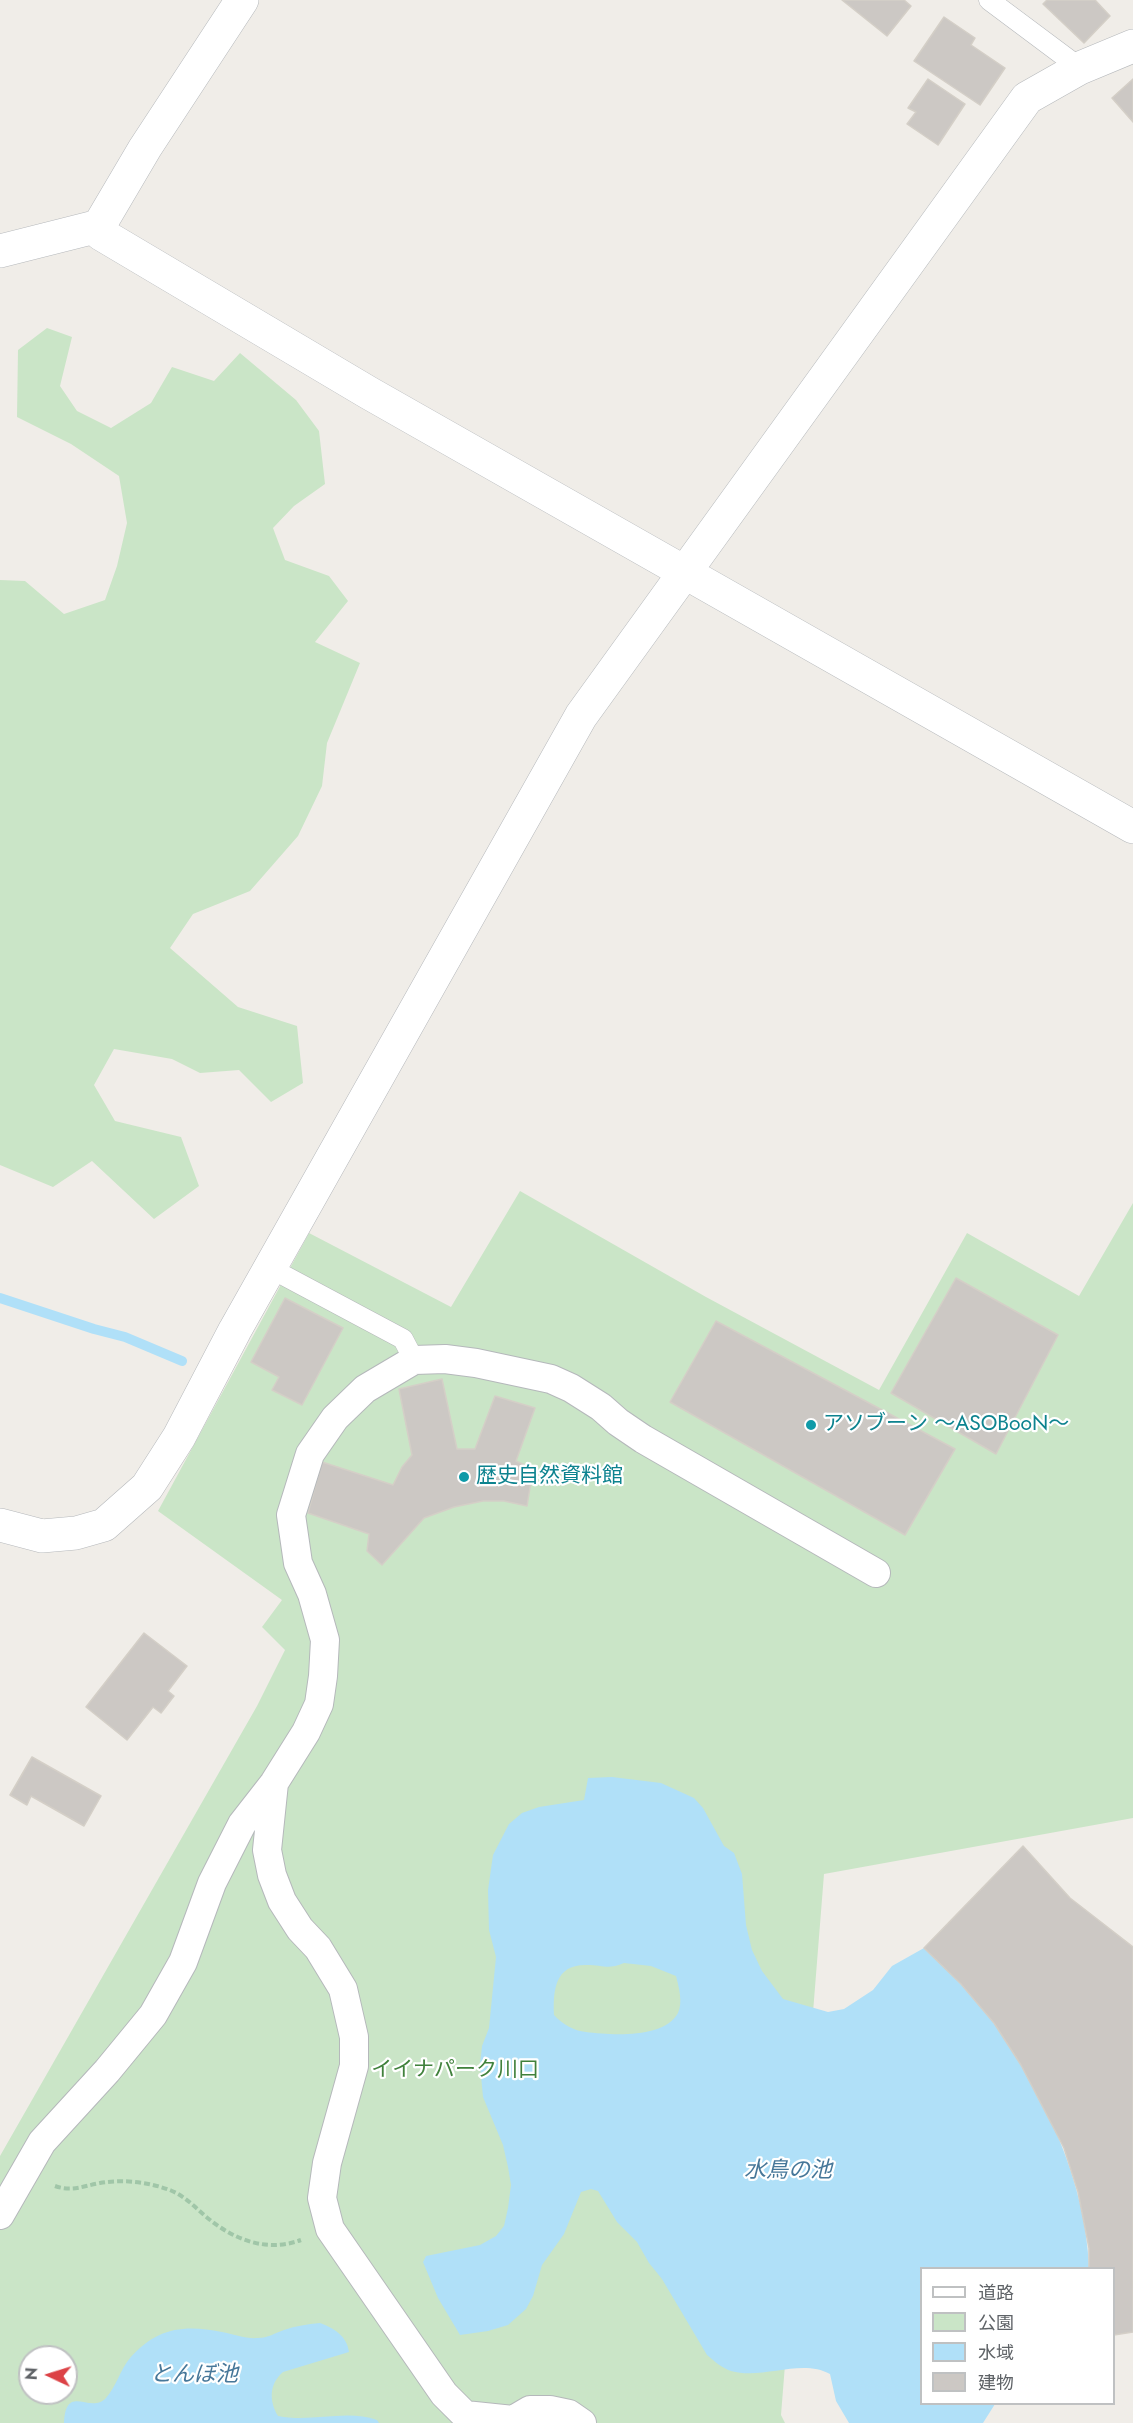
<!DOCTYPE html>
<html>
<head>
<meta charset="utf-8">
<style>
  body { margin:0 }
  #map { position:relative; width:1133px; height:2423px; overflow:hidden; background:#f0ede8; font-family:Jost,"Noto Sans JP",sans-serif }
  canvas { display:block }
  .legend { position:absolute; left:920px; top:2267px; width:195px; height:138px; box-sizing:border-box; background:#fff; border:2px solid #bfc1c2; margin:0; padding:8px 10px; list-style:none; font-size:18px; color:#5f6367 }
  .legend li { display:flex; align-items:center; gap:12px; height:30px }
  .legend b { width:30px; border:2px solid #bfc1c2 }
  .north { position:absolute; left:18px; top:2345px; width:60px; height:60px; box-sizing:border-box; background:#fff; border:2px solid #bfc1c2; border-radius:50%; rotate:274deg; font-size:16px; font-weight:700; line-height:24px; text-align:center; color:#5f6367 }
  .north::after { content:''; display:block; margin:auto; width:21px; height:27px; background:#dc4246; clip-path:polygon(50% 0,100% 100%,50% 72%,0 100%) }
</style>
</head>
<body>
<div id="map">
<canvas width="1133" height="2423"></canvas>
<ul class="legend">
<li><b style="height:8px;background:#fff"></b>道路</li>
<li><b style="height:16px;background:#cae5c7"></b>公園</li>
<li><b style="height:16px;background:#b0e0f8"></b>水域</li>
<li><b style="height:16px;background:#ccc8c4"></b>建物</li>
</ul>
<div class="north">N</div>
</div>
<script>
const ctx = document.querySelector('canvas').getContext('2d');
ctx.lineJoin = 'round';
function fill(path, color) { ctx.fillStyle = color; ctx.fill(path, 'evenodd'); }
function trace(path, color, width, dash) { ctx.strokeStyle = color; ctx.lineWidth = width; ctx.lineCap = dash ? 'butt' : 'round'; ctx.setLineDash(dash || []); ctx.stroke(path); }
function write(font, color, halo, rows, align = 'center') {
  ctx.font = font + ' Jost,"Noto Sans JP",sans-serif'; ctx.lineWidth = 4.5; ctx.setLineDash([]); ctx.textBaseline = 'middle'; ctx.strokeStyle = halo; ctx.fillStyle = color; for (const [text, x, y, turn = 0] of rows) {
    ctx.save(); ctx.translate(x, y); ctx.rotate((+turn || 0) * Math.PI / 180); ctx.textAlign = isNaN(turn) ? turn : align; if (halo) ctx.strokeText(text, 0, 0); ctx.fillText(text, 0, 0); ctx.restore();
  }
}
fill(new Path2D(`
  M 47,328 L 72,337 L 60,386 L 77,411 L 111,428 L 151,403 L 172,367 L 214,381 L 240,353 L 296,400 L 319,431 L 325,484 L 294,506 L 273,528 L 285,560 L 329,576 L 348,601 L 315,642 L 360,663 L 327,743 L 322,786 L 298,836 L 250,891 L 193,914 L 170,948 L 238,1007 L 297,1026 L 303,1083 L 271,1102 L 239,1070 L 200,1073 L 172,1059 L 114,1049 L 94,1085 L 115,1121 L 181,1137 L 199,1186 L 154,1219 L 92,1161 L 53,1187 L 0,1165 L 0,580 L 25,581 L 64,614 L 105,600 L 117,566 L 127,523 L 119,476 L 71,444 L 17,417 L 18,350 Z
  M 520,1191 L 706,1297 L 879,1390 L 967,1233 L 1079,1296 L 1133,1203 L 1133,1818 L 824,1874 L 781,2415 L 785,2423 L 0,2423 L 0,2156 L 257,1706 L 285,1650 L 262,1627 L 282,1600 L 158,1511 L 309,1233 L 451,1307 ZM 30,2357 L 66,2357 L 66,2393 L 30,2393 Z`), '#cae5c7');
fill(new Path2D(`
  M 612,1777 L 661,1783 L 694,1798 L 703,1808 L 724,1846 L 734,1853 L 742,1874 L 746,1925 L 752,1950 L 762,1971 L 783,1999 L 828,2012 L 844,2009 L 873,1990 L 892,1966 L 924,1948 C 949,1972 975,1996 995,2025 C 1045,2095 1086,2182 1089,2268 L 922,2268 L 922,2404 L 995,2404 L 983,2423 L 849,2423 L 836,2401 L 830,2374 C 801,2358 763,2380 731,2371 C 722,2368 714,2361 707,2355 L 662,2279 L 649,2263 L 637,2242 L 617,2222 L 598,2191 L 591,2189 L 581,2192 L 564,2234 L 542,2265 L 533,2296 L 526,2309 L 508,2325 L 488,2331 L 460,2335 L 438,2298 L 423,2262 L 426,2256 L 480,2245 L 496,2236 L 504,2226 L 508,2208 L 511,2185 L 508,2167 L 503,2145 L 483,2097 L 480,2065 L 482,2046 L 489,2028 L 496,1957 L 489,1930 L 488,1890 L 493,1855 L 509,1824 L 522,1813 L 539,1807 L 584,1800 L 588,1778 ZM 624,1963 L 651,1966 L 676,1976 C 679,1988 683,2002 678,2013 C 664,2039 611,2035 586,2032 C 574,2031 562,2024 554,2015 C 553,1990 555,1964 587,1965 C 603,1965 608,1970 624,1963 Z
  M 320,2323 C 334,2328 347,2336 349,2352 L 283,2372 C 269,2384 269,2401 278,2416 C 311,2423 346,2409 377,2420 L 379,2423 L 64,2423 C 66,2382 90,2415 106,2398 C 116,2387 120,2370 130,2358 C 156,2328 184,2324 222,2332 C 233,2334 246,2339 258,2338 C 268,2338 275,2333 284,2330 C 296,2326 307,2324 320,2323 Z`), '#b0e0f8');
trace(new Path2D(`
  M 0,1298 L 94,1329 L 125,1337 L 182,1361`), '#b0e0f8', 10);
const building = new Path2D(`
  M 842,0 L 904,0 L 911,6 L 887,36 Z
  M 1047,0 L 1095,0 L 1110,16 L 1084,43 L 1043,4 Z
  M 944,17 L 975,38 L 971,45 L 1005,68 L 980,105 L 914,61 Z
  M 928,79 L 965,104 L 938,145 L 907,124 L 916,112 L 908,108 Z
  M 1133,79 L 1133,122 L 1112,98 Z
  M 956,1278 L 1058,1335 L 996,1454 L 891,1393 Z
  M 285,1298 L 343,1328 L 302,1405 L 272,1390 L 279,1377 L 251,1362 Z
  M 716,1321 L 955,1449 L 905,1535 L 670,1402 Z
  M 442,1379 L 457,1449 L 475,1449 L 495,1396 L 535,1408 L 516,1461 L 533,1469 L 527,1506 L 504,1501 L 483,1501 L 454,1507 L 424,1518 L 382,1565 L 367,1551 L 369,1534 L 308,1513 L 322,1462 L 393,1485 L 402,1467 L 412,1455 L 399,1389 Z
  M 144,1633 L 187,1666 L 168,1691 L 174,1696 L 161,1713 L 153,1707 L 127,1740 L 86,1707 Z
  M 32,1757 L 101,1796 L 84,1826 L 31,1796 L 27,1805 L 10,1795 Z
  M 1023,1846 L 1070,1898 L 1133,1947 L 1133,2332 L 1114,2335 L 1114,2268 L 1089,2268 L 1089,2248 L 1078,2192 L 1064,2148 L 1021,2065 L 994,2023 L 961,1984 L 924,1948 Z`);
fill(building, '#ccc8c4');
trace(building, '#d4cfc7', 1.5);
const service = new Path2D(`
  M 989,0 L 1080,68
  M 270,1268 L 403,1339 L 414,1360`);
const pedestrian = new Path2D(`
  M 274,1783 L 267,1850 L 272,1875 L 282,1901 L 300,1929 L 318,1948 L 343,1989 L 354,2037 L 354,2066 L 327,2163 L 322,2198 L 330,2229 L 444,2394 L 465,2415 L 513,2420 L 530,2410 L 550,2410 L 569,2414 L 582,2423
  M 0,2215 L 42,2142 L 107,2071 L 153,2015 L 183,1962 L 212,1883 L 242,1824 L 274,1783 L 306,1732 L 319,1704 L 323,1676 L 325,1640 L 312,1594 L 298,1563 L 291,1515 L 310,1454 L 335,1418 L 365,1389 L 414,1360 L 445,1359 L 476,1363 L 551,1379 L 571,1388 L 601,1407 L 618,1422 L 643,1439 L 876,1573`);
const minor = new Path2D(`
  M 99,226 L 101,234 L 369,393 L 1133,827
  M 0,251 L 99,226 L 145,148 L 242,0
  M 0,1525 L 42,1536 L 76,1533 L 104,1525 L 147,1487 L 179,1437 L 235,1330 L 581,716 L 1027,98 L 1080,68 L 1133,46`);
trace(service, '#b5b8bb', 21);
trace(pedestrian, '#b5b8bb', 30);
trace(minor, '#b5b8bb', 34);
trace(new Path2D(`
  M 55,2186 C 72,2192 83,2186 100,2183 C 123,2179 150,2182 172,2191 C 184,2196 194,2206 204,2215 C 232,2239 265,2253 301,2240`), '#a0c6a8', 4, [6, 3]);
trace(service, '#fff', 20);
trace(pedestrian, '#fff', 28);
trace(minor, '#fff', 33);
for (const [x, y, r, color] of [
  [811,1425,6,"#0f9aa8"],
  [464,1477,6,"#0f9aa8"]
]) { const dot = new Path2D(); dot.arc(x, y, r, 0, 2 * Math.PI); ctx.fillStyle = color; ctx.fill(dot); trace(dot, '#fff', 2); }
write('21px', '#0d838f', '#fff', [
  ["アソブーン ～ASOBooN～",823,1425],
  ["歴史自然資料館",476,1477]
], 'left');
write('21px', '#40813c', '#fff', [
  ["イイナパーク川口",455,2071]
]);
write('italic 22px', '#467799', '#fff', [
  ["水鳥の池",788,2172],
  ["とんぼ池",194,2376]
]);
</script>
</body>
</html>
